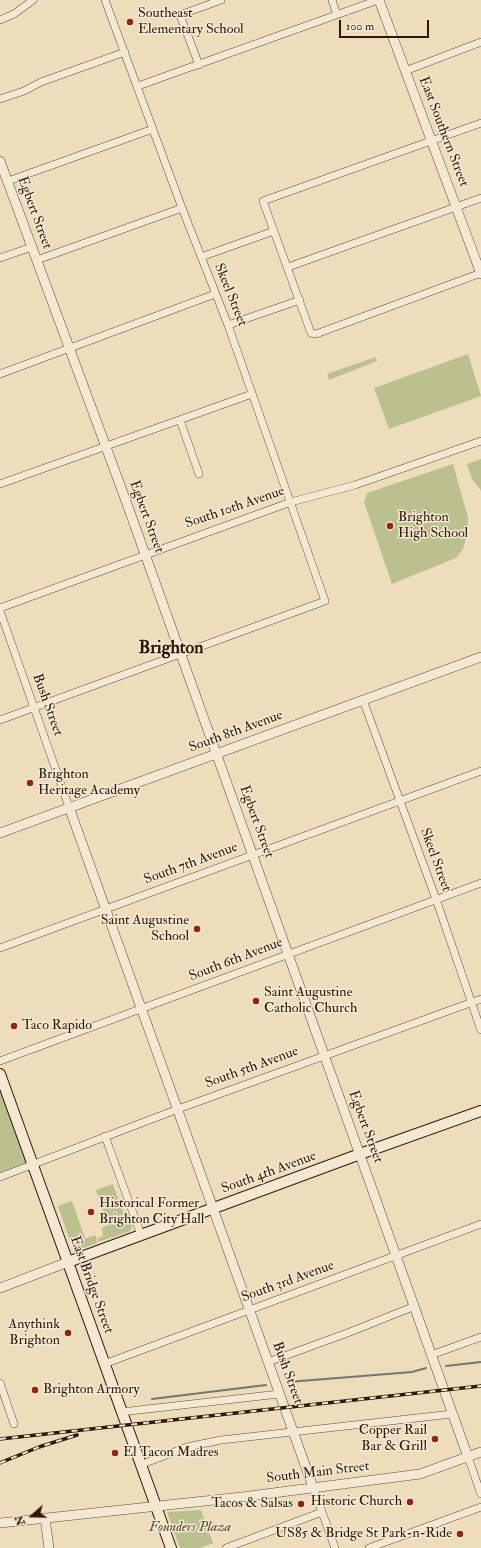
<!DOCTYPE html>
<html>
<head>
<meta charset="utf-8">
<style>
  body { margin:0 }
  #map { position:relative; width:481px; height:1548px; overflow:hidden; background:#edddbb; font-family:"IM FELL Double Pica",serif }
  canvas { display:block }
  .north { position:absolute; left:12px; top:1496px; width:40px; height:40px; -webkit-text-stroke:3px #f3e9d3; paint-order:stroke; rotate:250deg; font-size:11px; font-weight:700; line-height:16px; text-align:center; color:#30190a }
  .north::after { content:''; display:block; margin:auto; width:14px; height:18px; background:#30190a; clip-path:polygon(50% 0,100% 100%,50% 72%,0 100%) }
  .scale { position:absolute; left:339px; top:20px; width:90px; height:18px; box-sizing:border-box; border:2px solid #30190a; border-top:0; padding-left:5px; font-size:12px; line-height:14px; white-space:nowrap; color:#30190a; -webkit-text-stroke:3px #f3e9d3; paint-order:stroke }
</style>
</head>
<body>
<div id="map">
<canvas width="481" height="1548"></canvas>
<div class="north">N</div>
<div class="scale">100 m</div>
</div>
<script>
const ctx = document.querySelector('canvas').getContext('2d');
ctx.lineJoin = 'round';
function fill(path, color) { ctx.fillStyle = color; ctx.fill(path, 'evenodd'); }
function trace(path, color, width, dash) { ctx.strokeStyle = color; ctx.lineWidth = width; ctx.lineCap = dash ? 'butt' : 'round'; ctx.setLineDash(dash || []); ctx.stroke(path); }
function write(font, color, halo, rows, align = 'center') {
  ctx.font = font + ' "IM FELL Double Pica",serif'; ctx.lineWidth = 3; ctx.setLineDash([]); ctx.textBaseline = 'middle'; ctx.strokeStyle = halo; ctx.fillStyle = color; for (const [text, x, y, turn = 0] of rows) {
    ctx.save(); ctx.translate(x, y); ctx.rotate((+turn || 0) * Math.PI / 180); ctx.textAlign = isNaN(turn) ? turn : align; if (halo) ctx.strokeText(text, 0, 0); ctx.fillText(text, 0, 0); ctx.restore();
  }
}
fill(new Path2D(`
  M 468,354 L 481,396 L 389,429 L 374,388 Z
  M 376,357 L 377,361 L 329,380 L 327,374 Z
  M 481,459 L 481,491 L 472,479 L 467,464 Z
  M 453,464 L 468,518 L 467,535 L 463,549 L 456,558 L 392,584 L 364,502 L 367,493 Z
  M 0,1074 L 32,1164 L 0,1177 Z
  M 113,1184 L 127,1223 L 132,1225 L 132,1228 L 130,1231 L 98,1242 L 98,1238 L 103,1236 L 102,1228 L 108,1225 L 96,1190 Z
  M 72,1201 L 85,1238 L 70,1241 L 58,1206 Z
  M 92,1236 L 96,1236 L 97,1243 L 77,1250 L 73,1248 L 71,1242 L 81,1241 Z
  M 201,1510 L 213,1543 L 200,1548 L 180,1548 L 167,1512 Z`), '#bac08e');
trace(new Path2D(`
  M 446,1366 L 481,1362
  M 288,1382 L 412,1372 L 426,1368
  M 152,1399 L 266,1385`), '#737875', 2);
const minor = new Path2D(`
  M 332,0 L 337,15
  M 0,20 L 14,14 L 33,0
  M 199,65 L 180,15 L 221,0
  M 405,71 L 481,42
  M 138,86 L 378,0
  M 0,99 L 24,91 L 41,82 L 125,52
  M 8,181 L 153,129
  M 201,257 L 274,231
  M 0,258 L 32,247
  M 37,260 L 182,208
  M 288,267 L 481,198
  M 481,273 L 316,334 L 311,333 L 263,201 L 481,123
  M 228,325 L 300,300
  M 0,374 L 215,294
  M 180,420 L 199,474
  M 0,484 L 252,394
  M 0,608 L 291,502 L 355,485 L 481,441
  M 0,611 L 69,807
  M 363,700 L 436,899 L 481,1030
  M 0,720 L 325,601 L 228,325 L 182,208 L 105,0
  M 0,948 L 481,771
  M 0,1061 L 481,883
  M 105,1136 L 141,1235
  M 0,1177 L 178,1109 L 481,999
  M 431,1355 L 481,1337
  M 268,1362 L 350,1332 L 415,1306
  M 104,1364 L 481,1224
  M 0,1383 L 14,1424
  M 121,1412 L 279,1394
  M 468,1457 L 481,1494
  M 140,1465 L 187,1447 L 221,1440 L 452,1414
  M 313,1487 L 335,1548
  M 226,1548 L 322,1512
  M 369,1548 L 481,1507`);
const tertiary = new Path2D(`
  M 379,0 L 481,274
  M 0,161 L 126,501 L 468,1457
  M 69,807 L 313,1487
  M 0,833 L 481,657
  M 0,1288 L 68,1262
  M 45,1518 L 49,1548
  M 0,1523 L 242,1497 L 420,1474 L 481,1452`);
const secondary = new Path2D(`
  M 0,1074 L 171,1548
  M 68,1262 L 360,1154 L 481,1111`);
trace(minor, '#5f4a36', 8);
trace(tertiary, '#5f4a36', 10);
trace(secondary, '#30190a', 12);
trace(minor, '#f3e9d3', 7);
trace(tertiary, '#f3e9d3', 9);
trace(secondary, '#f3e9d3', 10);
const rail = new Path2D(`
  M 0,1439 L 481,1386
  M 0,1463 L 39,1447 L 77,1435`);
trace(rail, '#30190a', 3.5);
trace(rail, '#f3e9d3', 2, [6]);
for (const [x, y, r, color] of [
  [130,22,4,"#8f2418"],
  [390,526,4,"#8f2418"],
  [30,783,4,"#8f2418"],
  [197,929,4,"#8f2418"],
  [256,1001,4,"#8f2418"],
  [14,1026,4,"#8f2418"],
  [91,1212,4,"#8f2418"],
  [68,1333,4,"#8f2418"],
  [35,1390,4,"#8f2418"],
  [435,1439,4,"#8f2418"],
  [115,1453,4,"#8f2418"],
  [410,1502,4,"#8f2418"],
  [301,1504,4,"#8f2418"],
  [460,1534,4,"#8f2418"]
]) { const dot = new Path2D(); dot.arc(x, y, r, 0, 2 * Math.PI); ctx.fillStyle = color; ctx.fill(dot); trace(dot, '#f3e9d3', 1.5); }
write('14px', '#30190a', '#f3e9d3', [
  ["Southeast",138,14],
  ["Elementary School",138,30],
  ["Brighton",398,518],
  ["High School",398,534],
  ["Brighton",38,775],
  ["Heritage Academy",38,791],
  ["Saint Augustine",189,921,"right"],
  ["School",189,937,"right"],
  ["Saint Augustine",264,993],
  ["Catholic Church",264,1009],
  ["Taco Rapido",22,1026],
  ["Historical Former",99,1204],
  ["Brighton City Hall",99,1220],
  ["Anythink",60,1325,"right"],
  ["Brighton",60,1341,"right"],
  ["Brighton Armory",43,1390],
  ["Copper Rail",427,1431,"right"],
  ["Bar & Grill",427,1447,"right"],
  ["El Tacon Madres",123,1453],
  ["Historic Church",402,1502,"right"],
  ["Tacos & Salsas",293,1504,"right"],
  ["US85 & Bridge St Park-n-Ride",452,1534,"right"]
], 'left');
write('14px', '#30190a', '#f3e9d3', [
  ["East Southern Street",443,132,69],
  ["Egbert Street",34,213,70],
  ["Skeel Street",230,295,68],
  ["South 10th Avenue",235,508,-19],
  ["Egbert Street",146,517,70],
  ["Bush Street",47,705,70],
  ["South 8th Avenue",236,732,-20],
  ["Egbert Street",256,822,70],
  ["Skeel Street",435,860,70],
  ["South 7th Avenue",191,864,-20],
  ["South 6th Avenue",236,960,-21],
  ["South 5th Avenue",252,1068,-20],
  ["Egbert Street",365,1127,70],
  ["South 4th Avenue",269,1173,-20],
  ["South 3rd Avenue",288,1282,-20],
  ["East Bridge Street",91,1285,70],
  ["Bush Street",287,1373,70],
  ["South Main Street",318,1473,-7]
]);
write('italic 14px', '#594b32', '#f3e9d3', [
  ["Founders Plaza",190,1528]
]);
write('bold 18px', '#30190a', '#f3e9d3', [
  ["Brighton",171,649]
]);
</script>
</body>
</html>
